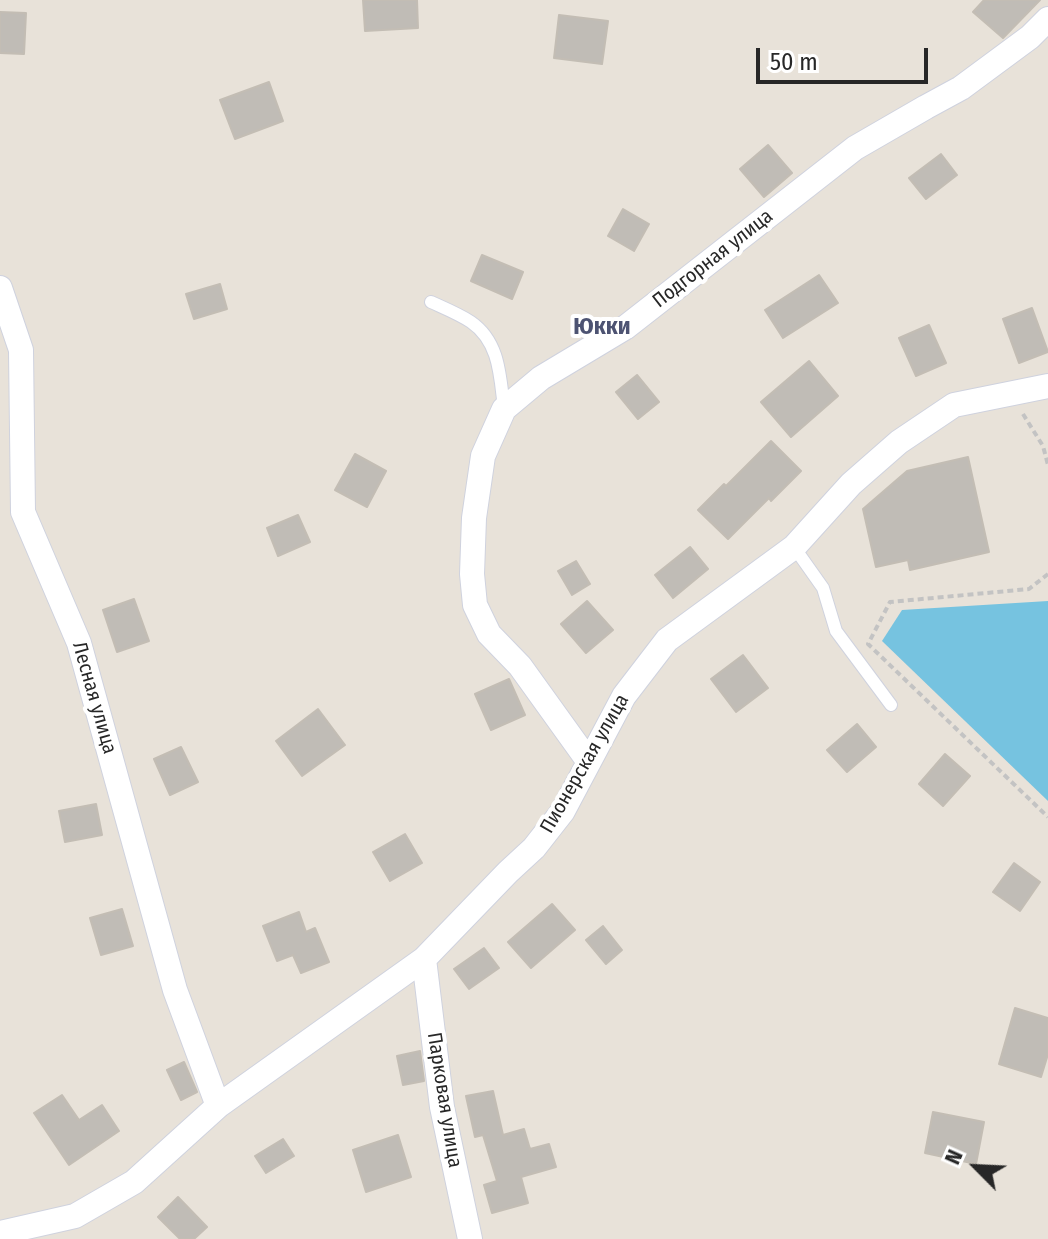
<!DOCTYPE html>
<html>
<head>
<meta charset="utf-8">
<style>
  body { margin:0 }
  #map { position:relative; width:1048px; height:1239px; overflow:hidden; background:#e8e2d9; font-family:"Fira Sans Condensed",sans-serif }
  canvas { display:block }
  .north { position:absolute; left:936px; top:1127px; width:80px; height:80px; -webkit-text-stroke:6px #fff; paint-order:stroke; rotate:294deg; font-size:22px; font-weight:700; line-height:32px; text-align:center; color:#272727 }
  .north::after { content:''; display:block; margin:auto; width:28px; height:36px; background:#272727; clip-path:polygon(50% 0,100% 100%,50% 72%,0 100%) }
  .scale { position:absolute; left:756px; top:48px; width:172px; height:36px; box-sizing:border-box; border:4px solid #272727; border-top:0; padding-left:10px; font-size:24px; line-height:28px; white-space:nowrap; color:#272727; -webkit-text-stroke:6px #fff; paint-order:stroke }
</style>
</head>
<body>
<div id="map">
<canvas width="1048" height="1239"></canvas>
<div class="north">N</div>
<div class="scale">50 m</div>
</div>
<script>
const ctx = document.querySelector('canvas').getContext('2d');
ctx.lineJoin = 'round';
function fill(path, color) { ctx.fillStyle = color; ctx.fill(path, 'evenodd'); }
function trace(path, color, width, dash) { ctx.strokeStyle = color; ctx.lineWidth = width; ctx.lineCap = dash ? 'butt' : 'round'; ctx.setLineDash(dash || []); ctx.stroke(path); }
function write(font, color, halo, rows, align = 'center') {
  ctx.font = font + ' "Fira Sans Condensed",sans-serif'; ctx.lineWidth = 8; ctx.setLineDash([]); ctx.textBaseline = 'middle'; ctx.strokeStyle = halo; ctx.fillStyle = color; for (const [text, x, y, turn = 0] of rows) {
    ctx.save(); ctx.translate(x, y); ctx.rotate((+turn || 0) * Math.PI / 180); ctx.textAlign = isNaN(turn) ? turn : align; if (halo) ctx.strokeText(text, 0, 0); ctx.fillText(text, 0, 0); ctx.restore();
  }
}
fill(new Path2D(`
  M 1048,601 L 1048,801 L 882,641 L 902,610 Z`), '#76c3e0');
const building = new Path2D(`
  M 363,0 L 417,0 L 418,28 L 365,31 Z
  M 984,0 L 1040,0 L 1003,38 L 973,12 Z
  M 0,12 L 26,13 L 24,54 L 0,53 Z
  M 559,15 L 608,21 L 602,64 L 554,58 Z
  M 269,82 L 283,121 L 235,139 L 220,100 Z
  M 768,145 L 792,173 L 764,197 L 740,169 Z
  M 941,154 L 957,175 L 926,199 L 909,178 Z
  M 623,209 L 649,224 L 634,251 L 608,236 Z
  M 482,255 L 523,272 L 512,299 L 471,281 Z
  M 819,275 L 838,303 L 783,338 L 765,310 Z
  M 220,284 L 227,309 L 194,319 L 186,294 Z
  M 1032,308 L 1048,352 L 1019,363 L 1003,319 Z
  M 929,325 L 946,363 L 916,376 L 899,338 Z
  M 809,361 L 838,396 L 791,437 L 761,402 Z
  M 637,375 L 659,402 L 638,419 L 616,392 Z
  M 771,441 L 801,471 L 771,501 L 769,498 L 728,539 L 698,510 L 724,484 L 726,486 Z
  M 355,454 L 386,471 L 367,507 L 335,490 Z
  M 968,457 L 989,552 L 910,570 L 908,560 L 876,567 L 863,509 L 907,471 Z
  M 298,515 L 310,542 L 278,556 L 267,528 Z
  M 690,547 L 708,569 L 673,598 L 655,575 Z
  M 576,561 L 590,584 L 572,595 L 558,571 Z
  M 134,599 L 149,641 L 117,652 L 103,610 Z
  M 587,601 L 613,630 L 586,653 L 561,624 Z
  M 743,655 L 768,688 L 736,712 L 711,679 Z
  M 509,679 L 525,715 L 491,730 L 475,694 Z
  M 318,709 L 345,745 L 302,776 L 276,741 Z
  M 857,724 L 876,747 L 847,772 L 827,750 Z
  M 181,747 L 198,782 L 170,795 L 154,759 Z
  M 945,754 L 970,776 L 943,806 L 919,784 Z
  M 96,804 L 102,835 L 65,842 L 59,811 Z
  M 405,834 L 422,863 L 390,881 L 373,852 Z
  M 1014,863 L 1040,882 L 1020,911 L 993,892 Z
  M 552,904 L 575,930 L 531,968 L 508,942 Z
  M 122,909 L 133,946 L 101,955 L 90,918 Z
  M 299,912 L 306,932 L 315,928 L 329,962 L 301,973 L 293,955 L 277,961 L 263,926 Z
  M 603,926 L 622,950 L 606,964 L 586,940 Z
  M 484,948 L 499,968 L 469,989 L 454,969 Z
  M 1015,1008 L 1048,1018 L 1048,1054 L 1041,1077 L 999,1064 Z
  M 420,1051 L 424,1081 L 403,1085 L 397,1056 Z
  M 184,1062 L 197,1092 L 181,1100 L 167,1070 Z
  M 493,1091 L 503,1135 L 524,1129 L 530,1149 L 549,1144 L 556,1167 L 521,1177 L 528,1203 L 492,1213 L 484,1185 L 497,1181 L 483,1135 L 475,1137 L 466,1096 Z
  M 62,1095 L 79,1120 L 102,1105 L 119,1131 L 69,1165 L 34,1113 Z
  M 933,1112 L 984,1122 L 976,1164 L 925,1153 Z
  M 398,1135 L 411,1177 L 366,1192 L 353,1150 Z
  M 283,1139 L 294,1156 L 266,1173 L 255,1156 Z
  M 178,1197 L 207,1227 L 194,1239 L 180,1239 L 158,1217 Z`);
fill(building, '#c0bcb6');
trace(building, '#c3bdb4', 2);
const service = new Path2D(`
  M 431,302 C 444,308 459,314 471,322 C 500,342 500,377 504,408
  M 794,547 L 823,588 L 836,631 L 891,705`);
const minor = new Path2D(`
  M 0,288 L 21,350 L 23,512 L 79,643 L 175,990 L 218,1106
  M 589,762 L 520,666 L 489,634 L 475,605 L 472,574 L 474,518 L 483,456 L 504,409 L 541,378 L 626,327 L 855,148 L 926,107 L 961,88 L 1030,37 L 1048,19
  M 424,959 L 442,1107 L 470,1239
  M 0,1233 L 75,1216 L 134,1182 L 218,1106 L 424,959 L 508,872 L 534,848 L 563,811 L 624,696 L 667,640 L 794,547 L 851,484 L 899,442 L 954,405 L 1048,386`);
trace(service, '#cfd2de', 14);
trace(minor, '#cfd2de', 26);
trace(new Path2D(`
  M 1023,414 L 1043,446 L 1048,465
  M 1048,574 L 1029,589 L 890,602 L 868,644 L 1048,817`), '#c3c3c3', 4, [6, 4]);
trace(service, '#fff', 12);
trace(minor, '#fff', 24);
write('20px', '#272727', '#fff', [
  ["Подгорная улица",713,259,-38],
  ["Лесная улица",94,698,74],
  ["Пионерская улица",585,764,-60],
  ["Парковая улица",444,1100,81]
]);
write('bold 24px', '#4d5372', '#fff', [
  ["Юкки",602,327]
]);
</script>
</body>
</html>
